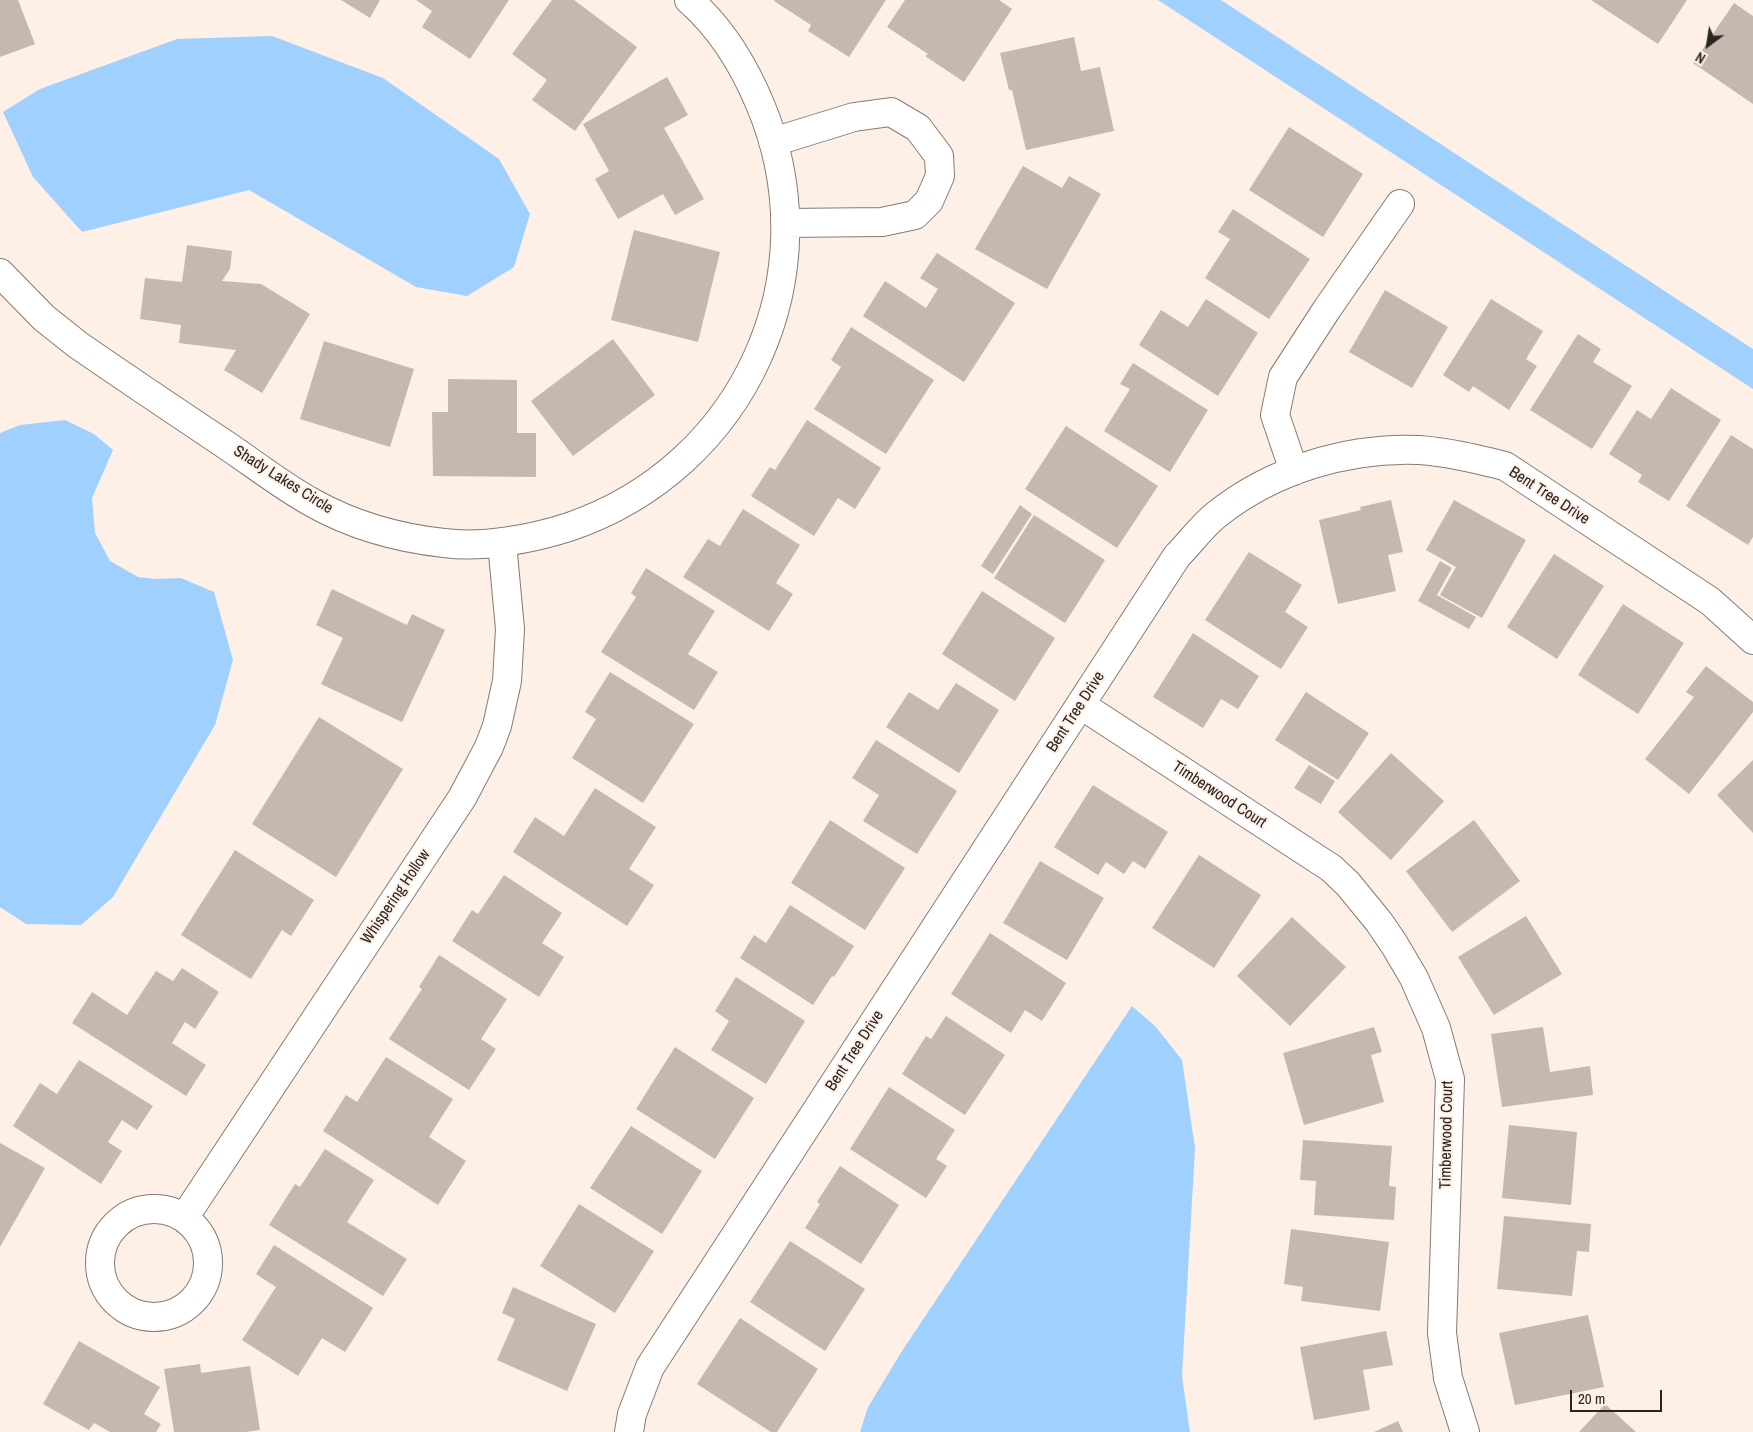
<!DOCTYPE html>
<html>
<head>
<meta charset="utf-8">
<style>
  body { margin:0 }
  #map { position:relative; width:1753px; height:1432px; overflow:hidden; background:#fef0e7; font-family:"Archivo Narrow",sans-serif }
  canvas { display:block }
  .north { position:absolute; left:1683px; top:20px; width:50px; height:50px; -webkit-text-stroke:4px #fef0e7; paint-order:stroke; rotate:211deg; font-size:14px; font-weight:700; line-height:20px; text-align:center; color:#2a2521 }
  .north::after { content:''; display:block; margin:auto; width:18px; height:22px; background:#2a2521; clip-path:polygon(50% 0,100% 100%,50% 72%,0 100%) }
  .scale { position:absolute; left:1570px; top:1390px; width:92px; height:22px; box-sizing:border-box; border:2px solid #2a2521; border-top:0; padding-left:6px; font-size:15px; line-height:18px; white-space:nowrap; color:#2a2521; -webkit-text-stroke:4px #fef0e7; paint-order:stroke }
</style>
</head>
<body>
<div id="map">
<canvas width="1753" height="1432"></canvas>
<div class="north">N</div>
<div class="scale">20 m</div>
</div>
<script>
const ctx = document.querySelector('canvas').getContext('2d');
ctx.lineJoin = 'round';
function fill(path, color) { ctx.fillStyle = color; ctx.fill(path, 'evenodd'); }
function trace(path, color, width, dash) { ctx.strokeStyle = color; ctx.lineWidth = width; ctx.lineCap = dash ? 'butt' : 'round'; ctx.setLineDash(dash || []); ctx.stroke(path); }
function write(font, color, halo, rows, align = 'center') {
  ctx.font = font + ' "Archivo Narrow",sans-serif'; ctx.lineWidth = 4; ctx.setLineDash([]); ctx.textBaseline = 'middle'; ctx.strokeStyle = halo; ctx.fillStyle = color; for (const [text, x, y, turn = 0] of rows) {
    ctx.save(); ctx.translate(x, y); ctx.rotate((+turn || 0) * Math.PI / 180); ctx.textAlign = isNaN(turn) ? turn : align; if (halo) ctx.strokeText(text, 0, 0); ctx.fillText(text, 0, 0); ctx.restore();
  }
}
fill(new Path2D(`
  M 1158,0 L 1221,0 L 1753,349 L 1753,389 Z
  M 272,36 L 383,78 L 499,159 L 530,214 L 514,267 L 467,296 L 416,287 L 249,190 L 82,232 L 33,177 L 3,112 L 40,89 L 177,39 Z
  M 65,420 L 94,434 L 113,450 L 92,498 L 95,533 L 110,561 L 138,577 L 155,579 L 181,578 L 214,592 L 233,660 L 215,725 L 113,897 L 81,925 L 26,924 L 0,907 L 0,433 L 20,425 Z
  M 1132,1006 L 1156,1027 L 1182,1060 L 1195,1148 L 1182,1376 L 1190,1432 L 860,1432 L 868,1407 L 902,1351 Z`), '#a0d0fe');
fill(new Path2D(`
  M 0,0 L 18,0 L 35,44 L 0,57 Z
  M 341,0 L 380,0 L 370,18 Z
  M 416,0 L 509,0 L 470,59 L 422,27 L 432,11 Z
  M 552,0 L 574,0 L 637,47 L 575,131 L 532,100 L 547,80 L 512,54 Z
  M 775,0 L 886,0 L 849,57 L 808,31 L 811,25 L 774,1 Z
  M 905,0 L 999,0 L 1012,9 L 964,82 L 925,56 L 928,54 L 887,27 Z
  M 1591,0 L 1687,0 L 1658,44 Z
  M 1734,3 L 1753,16 L 1753,104 L 1693,63 Z
  M 1074,37 L 1081,71 L 1100,67 L 1114,131 L 1026,150 L 1012,90 L 1009,90 L 1000,53 Z
  M 667,77 L 688,115 L 664,128 L 704,199 L 675,215 L 663,194 L 618,219 L 595,179 L 609,171 L 583,124 Z
  M 1289,127 L 1363,174 L 1323,237 L 1249,190 Z
  M 1023,166 L 1062,188 L 1069,176 L 1101,194 L 1047,289 L 975,249 Z
  M 1233,209 L 1310,259 L 1269,319 L 1205,278 L 1230,239 L 1218,232 Z
  M 634,230 L 720,252 L 698,342 L 611,320 Z
  M 187,245 L 232,251 L 230,269 L 222,281 L 261,284 L 310,314 L 262,393 L 224,370 L 236,350 L 179,343 L 181,325 L 140,319 L 145,278 L 182,282 Z
  M 937,253 L 1015,303 L 964,382 L 863,316 L 885,281 L 926,308 L 938,289 L 920,278 Z
  M 1385,290 L 1448,327 L 1412,388 L 1349,352 Z
  M 1206,299 L 1258,333 L 1218,396 L 1139,345 L 1161,310 L 1188,327 Z
  M 1491,299 L 1543,331 L 1526,359 L 1537,366 L 1509,410 L 1473,386 L 1469,392 L 1443,375 Z
  M 851,327 L 934,380 L 886,454 L 814,409 L 841,367 L 831,360 Z
  M 1578,334 L 1601,349 L 1593,362 L 1632,386 L 1592,449 L 1530,410 Z
  M 613,339 L 655,395 L 573,456 L 531,401 Z
  M 324,341 L 414,369 L 390,447 L 300,419 Z
  M 1133,363 L 1208,410 L 1170,472 L 1104,431 L 1130,389 L 1120,384 Z
  M 448,379 L 517,380 L 517,433 L 536,433 L 536,477 L 433,476 L 432,412 L 448,412 Z
  M 1671,388 L 1721,420 L 1669,501 L 1638,482 L 1642,475 L 1609,454 L 1637,410 L 1651,419 Z
  M 807,420 L 881,468 L 855,509 L 838,498 L 814,536 L 751,496 L 770,467 L 775,470 Z
  M 1066,426 L 1158,486 L 1117,548 L 1025,489 Z
  M 1731,435 L 1753,449 L 1753,537 L 1748,545 L 1686,506 Z
  M 1391,500 L 1403,552 L 1388,555 L 1396,591 L 1338,604 L 1319,520 L 1361,510 L 1360,507 Z
  M 1454,500 L 1526,540 L 1482,618 L 1440,595 L 1456,567 L 1426,550 Z
  M 1020,505 L 1032,514 L 993,574 L 981,566 Z
  M 743,509 L 800,545 L 776,583 L 793,594 L 769,631 L 683,577 L 708,539 L 720,546 Z
  M 1034,515 L 1105,560 L 1065,623 L 994,578 Z
  M 1249,552 L 1302,585 L 1285,612 L 1308,627 L 1281,669 L 1205,620 Z
  M 1554,554 L 1604,586 L 1557,659 L 1507,627 Z
  M 1440,561 L 1452,568 L 1437,595 L 1476,617 L 1469,629 L 1418,601 Z
  M 646,568 L 715,611 L 688,654 L 718,672 L 694,710 L 601,652 L 636,597 L 631,593 Z
  M 332,589 L 407,625 L 412,614 L 445,630 L 402,722 L 321,684 L 343,638 L 316,625 Z
  M 982,591 L 1055,638 L 1015,701 L 942,654 Z
  M 1623,604 L 1684,643 L 1638,714 L 1578,675 Z
  M 1193,633 L 1259,676 L 1238,709 L 1221,699 L 1203,728 L 1153,697 Z
  M 1706,666 L 1753,702 L 1753,712 L 1689,794 L 1645,759 L 1694,697 L 1686,692 Z
  M 610,672 L 694,724 L 643,803 L 572,758 L 596,719 L 585,712 Z
  M 956,683 L 999,710 L 959,773 L 886,727 L 909,692 L 938,710 Z
  M 1306,692 L 1369,733 L 1338,780 L 1275,740 Z
  M 319,717 L 403,769 L 336,877 L 252,824 Z
  M 876,740 L 957,791 L 917,854 L 863,821 L 879,795 L 852,778 Z
  M 1391,753 L 1444,801 L 1391,860 L 1338,812 Z
  M 1753,760 L 1753,833 L 1717,795 Z
  M 1309,765 L 1335,781 L 1321,804 L 1294,788 Z
  M 1093,785 L 1168,832 L 1145,869 L 1133,861 L 1124,874 L 1106,862 L 1098,875 L 1054,847 Z
  M 595,788 L 656,827 L 629,869 L 654,885 L 627,926 L 513,852 L 535,817 L 564,836 Z
  M 830,820 L 905,868 L 865,930 L 791,883 Z
  M 1474,820 L 1520,881 L 1452,932 L 1406,871 Z
  M 235,850 L 314,900 L 291,936 L 282,930 L 251,979 L 181,935 Z
  M 1199,855 L 1261,895 L 1214,968 L 1152,928 Z
  M 1040,861 L 1104,898 L 1067,960 L 1003,923 Z
  M 504,875 L 562,913 L 542,943 L 564,957 L 539,997 L 452,941 L 472,910 L 478,914 Z
  M 790,905 L 854,946 L 834,977 L 832,976 L 813,1005 L 740,958 L 754,935 L 766,943 Z
  M 1526,916 L 1562,974 L 1494,1015 L 1458,957 Z
  M 1292,917 L 1346,967 L 1290,1026 L 1237,976 Z
  M 990,933 L 1066,983 L 1042,1021 L 1025,1010 L 1011,1033 L 951,994 Z
  M 439,955 L 507,999 L 481,1039 L 496,1049 L 469,1090 L 389,1039 L 422,989 L 419,987 Z
  M 182,968 L 219,992 L 195,1029 L 185,1022 L 172,1043 L 206,1065 L 186,1096 L 72,1023 L 92,992 L 127,1015 L 156,971 L 173,981 Z
  M 736,977 L 805,1021 L 766,1084 L 711,1050 L 729,1021 L 715,1011 Z
  M 946,1016 L 1005,1055 L 965,1115 L 902,1074 L 926,1036 L 931,1039 Z
  M 1374,1027 L 1382,1052 L 1371,1055 L 1384,1102 L 1304,1125 L 1283,1053 Z
  M 1543,1027 L 1550,1072 L 1590,1066 L 1593,1095 L 1502,1107 L 1491,1034 Z
  M 675,1047 L 754,1098 L 715,1159 L 636,1109 Z
  M 386,1057 L 453,1099 L 429,1137 L 466,1161 L 438,1205 L 323,1131 L 346,1095 L 357,1102 Z
  M 79,1060 L 153,1106 L 137,1130 L 122,1120 L 108,1142 L 122,1151 L 101,1184 L 13,1126 L 40,1083 L 57,1094 Z
  M 889,1087 L 955,1130 L 936,1159 L 947,1166 L 926,1198 L 850,1149 Z
  M 1509,1125 L 1577,1132 L 1571,1205 L 1502,1198 Z
  M 631,1126 L 702,1171 L 662,1234 L 590,1188 Z
  M 1303,1140 L 1392,1146 L 1389,1186 L 1396,1187 L 1394,1220 L 1314,1215 L 1316,1181 L 1300,1180 Z
  M 0,1143 L 45,1168 L 0,1247 Z
  M 325,1149 L 374,1180 L 347,1222 L 407,1259 L 383,1296 L 269,1225 L 295,1184 L 300,1187 Z
  M 840,1166 L 899,1205 L 861,1264 L 805,1228 L 820,1204 L 817,1202 Z
  M 579,1204 L 654,1251 L 615,1313 L 540,1266 Z
  M 1504,1216 L 1591,1224 L 1589,1252 L 1577,1251 L 1572,1296 L 1497,1289 Z
  M 1291,1229 L 1389,1242 L 1380,1311 L 1301,1301 L 1303,1287 L 1284,1284 Z
  M 790,1241 L 865,1289 L 825,1351 L 750,1302 Z
  M 274,1245 L 373,1308 L 345,1352 L 322,1338 L 298,1376 L 242,1340 L 276,1287 L 256,1274 Z
  M 513,1287 L 596,1324 L 567,1391 L 497,1360 L 515,1319 L 502,1313 Z
  M 1588,1315 L 1604,1387 L 1515,1405 L 1499,1333 Z
  M 740,1318 L 818,1369 L 777,1432 L 771,1432 L 697,1384 Z
  M 1386,1331 L 1393,1365 L 1363,1370 L 1370,1410 L 1314,1420 L 1300,1347 Z
  M 79,1341 L 160,1387 L 144,1414 L 161,1424 L 156,1432 L 110,1432 L 94,1423 L 89,1430 L 43,1404 Z
  M 200,1364 L 201,1373 L 250,1366 L 260,1430 L 245,1432 L 174,1432 L 164,1369 Z
  M 1605,1404 L 1636,1432 L 1579,1432 Z
  M 1398,1421 L 1403,1432 L 1374,1432 Z`), '#c5b8af');
const minor = new Path2D(`
  M 773,142 L 854,117 L 891,112 L 918,128 L 939,156 L 940,176 L 929,201 L 915,215 L 882,222 L 785,223
  M 0,273 L 44,318 L 78,345 C 126,378 175,411 223,443 C 253,463 282,486 313,503 C 354,526 398,538 444,543 C 483,548 532,539 569,527 C 745,467 832,275 760,104 C 744,66 720,27 689,0
  M 1294,471 L 1275,415 L 1283,377 L 1327,309 L 1400,204
  M 1081,705 L 1331,868 L 1348,884 L 1379,922 L 1394,944 L 1414,978 L 1436,1028 L 1450,1079 L 1442,1333 L 1448,1378 L 1465,1432
  M100 1263a54 54 0 1 1 108 0a54 54 0 1 1-108 0Z
  M 184,1218 L 462,798 L 489,747 L 497,726 L 507,681 L 510,629 L 502,543
  M 629,1432 L 632,1414 L 650,1367 L 1177,556 C 1190,543 1202,526 1216,515 C 1272,470 1348,447 1419,450 C 1448,452 1476,459 1505,466 L 1710,601 L 1753,640`);
trace(minor, '#867a71', 30);
trace(minor, '#fff', 28);
write('16px', '#2a2521', '#fef0e7', [
  ["Shady Lakes Circle",283,480,32],
  ["Bent Tree Drive",1549,496,33],
  ["Bent Tree Drive",1076,712,-57],
  ["Timberwood Court",1219,795,33],
  ["Whispering Hollow",396,897,-56],
  ["Bent Tree Drive",855,1051,-57],
  ["Timberwood Court",1447,1135,-89]
]);
</script>
</body>
</html>
